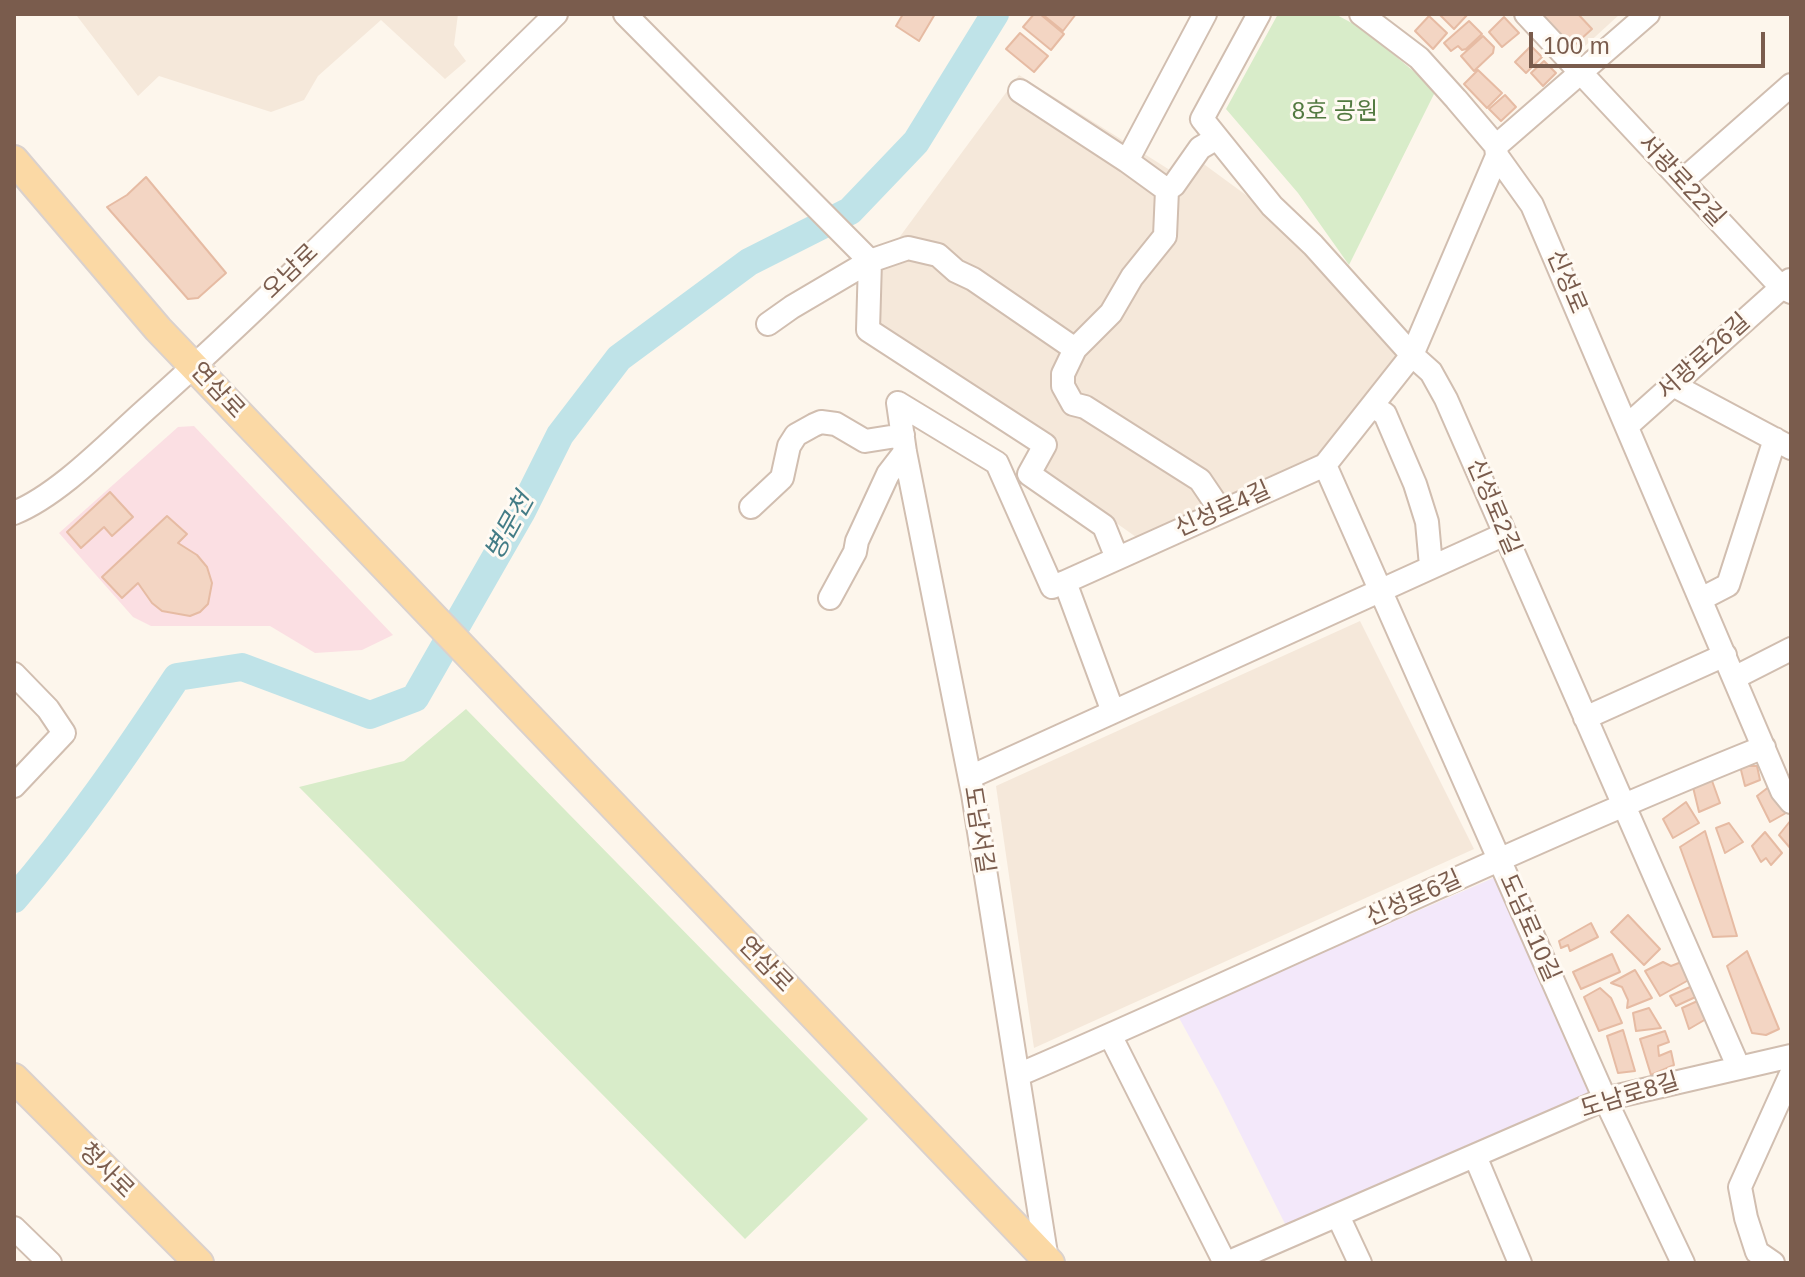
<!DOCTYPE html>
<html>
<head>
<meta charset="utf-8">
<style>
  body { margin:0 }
  #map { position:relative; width:1805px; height:1277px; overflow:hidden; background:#fdf6ec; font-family:Arial,sans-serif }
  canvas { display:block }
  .frame { position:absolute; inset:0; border:16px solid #7a5c4d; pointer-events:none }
  .scale { position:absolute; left:1529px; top:32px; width:236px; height:36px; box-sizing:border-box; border:4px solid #7a5c4d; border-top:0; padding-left:10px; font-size:24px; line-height:28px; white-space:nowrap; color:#7a5c4d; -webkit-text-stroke:6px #fffaf3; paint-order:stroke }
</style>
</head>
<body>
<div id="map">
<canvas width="1805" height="1277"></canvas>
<div class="frame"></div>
<div class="scale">100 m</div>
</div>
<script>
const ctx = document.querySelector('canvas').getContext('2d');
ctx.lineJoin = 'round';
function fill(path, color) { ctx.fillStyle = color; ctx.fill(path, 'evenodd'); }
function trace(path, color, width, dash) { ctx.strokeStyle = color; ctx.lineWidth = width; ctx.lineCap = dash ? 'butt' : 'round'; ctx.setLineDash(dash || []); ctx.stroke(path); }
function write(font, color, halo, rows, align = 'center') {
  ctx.font = font + ' Arial,"Noto Sans KR",sans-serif'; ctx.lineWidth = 6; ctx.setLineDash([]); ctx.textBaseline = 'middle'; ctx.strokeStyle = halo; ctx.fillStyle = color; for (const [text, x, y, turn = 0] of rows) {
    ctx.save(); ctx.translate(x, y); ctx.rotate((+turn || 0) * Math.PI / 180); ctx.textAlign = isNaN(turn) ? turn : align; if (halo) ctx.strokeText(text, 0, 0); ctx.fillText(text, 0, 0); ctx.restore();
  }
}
fill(new Path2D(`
  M 80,14 L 458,14 L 454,45 L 466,61 L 445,79 L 381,20 L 318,76 L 304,100 L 271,112 L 159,76 L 138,96 L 77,16 Z
  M 1532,14 L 1620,14 L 1572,58 Z
  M 1019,75 L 1173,172 L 1190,154 L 1291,228 L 1408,360 L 1325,465 L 1146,544 L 1041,470 L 1056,442 L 878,325 L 876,269 Z
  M 1360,621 L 1474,849 L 1034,1048 L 996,786 Z`), '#f5e8da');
fill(new Path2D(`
  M 1500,875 L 1593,1098 L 1290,1234 L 1219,1091 L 1178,1016 Z`), '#f3e8fa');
fill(new Path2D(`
  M 194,426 L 393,635 L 362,650 L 315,653 L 270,626 L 151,626 L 133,617 L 59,533 L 178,427 Z`), '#fbdfe3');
fill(new Path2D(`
  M 1278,14 L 1335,14 L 1363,29 L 1436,90 L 1349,265 L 1298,193 L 1226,109 Z
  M 466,709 L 868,1119 L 745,1239 L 299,787 L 404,761 Z`), '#d8ecc9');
trace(new Path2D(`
  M 14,899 C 74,830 126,754 177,677 L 242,667 L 370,715 L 415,698 L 522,511 L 560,435 L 619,358 L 749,262 L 850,211 L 916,142 L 995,14`), '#bfe3e8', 28);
const building = new Path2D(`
  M 903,14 L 935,14 L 919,41 L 896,26 Z
  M 1034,14 L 1040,14 L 1064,34 L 1051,50 L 1023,27 Z
  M 1042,14 L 1076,14 L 1063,31 Z
  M 1439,14 L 1468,14 L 1454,29 Z
  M 1539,14 L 1578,14 L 1592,29 L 1570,49 Z
  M 1429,16 L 1447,33 L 1433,49 L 1415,31 Z
  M 1504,17 L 1519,33 L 1502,47 L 1489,32 Z
  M 1469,21 L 1482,34 L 1466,49 L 1462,50 L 1458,46 L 1451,51 L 1444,43 Z
  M 1020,33 L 1048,56 L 1034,72 L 1006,49 Z
  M 1483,36 L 1494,47 L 1493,53 L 1474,71 L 1461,56 Z
  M 1531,46 L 1542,57 L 1526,73 L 1515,62 Z
  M 1544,61 L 1556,73 L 1543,86 L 1531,73 Z
  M 1478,70 L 1502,93 L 1487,108 L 1464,84 Z
  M 1505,95 L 1516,107 L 1501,121 L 1489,109 Z
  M 146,177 L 226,273 L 198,298 L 188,299 L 107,207 L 127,195 Z
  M 110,492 L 133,517 L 112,536 L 104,527 L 81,548 L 67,532 Z
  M 167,516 L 187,534 L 178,543 L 197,555 L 207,567 L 212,583 L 208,604 L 200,612 L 190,616 L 162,611 L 152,603 L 138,583 L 122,598 L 102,577 Z
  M 1740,766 L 1757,766 L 1760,780 L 1745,786 Z
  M 1711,778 L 1720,803 L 1699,812 L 1692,783 Z
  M 1770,786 L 1786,813 L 1770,822 L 1757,796 Z
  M 1686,802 L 1699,823 L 1673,838 L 1663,819 Z
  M 1791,820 L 1791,849 L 1779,835 Z
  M 1729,823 L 1743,842 L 1725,853 L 1716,828 Z
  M 1705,831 L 1737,936 L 1713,937 L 1680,847 Z
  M 1765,832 L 1782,853 L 1771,865 L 1766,858 L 1761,862 L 1752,846 Z
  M 1628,915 L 1660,949 L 1644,965 L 1611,932 Z
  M 1591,923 L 1598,937 L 1570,951 L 1568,945 L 1561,948 L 1559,941 Z
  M 1747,951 L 1779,1029 L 1766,1035 L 1752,1033 L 1727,966 Z
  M 1612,954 L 1620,972 L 1581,989 L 1573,972 Z
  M 1684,961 L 1694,977 L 1660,996 L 1645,971 L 1663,962 L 1671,966 Z
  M 1635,970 L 1652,998 L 1627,1008 L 1628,1000 L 1622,987 L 1611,983 Z
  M 1699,983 L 1702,994 L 1676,1006 L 1670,996 Z
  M 1600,988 L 1611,998 L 1622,1023 L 1599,1031 L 1584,997 Z
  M 1704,998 L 1713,1015 L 1689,1029 L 1682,1008 Z
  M 1649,1008 L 1661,1028 L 1636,1031 L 1633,1013 Z
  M 1623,1030 L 1635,1071 L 1618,1073 L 1607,1036 Z
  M 1665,1031 L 1669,1042 L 1658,1046 L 1659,1056 L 1671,1051 L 1674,1065 L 1651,1075 L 1640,1039 Z`);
fill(building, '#f3d5c3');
trace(building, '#e6bba3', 2);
const minor = new Path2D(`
  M 625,14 L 870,261 L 868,330 L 1045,445 L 1029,474 L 1104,526 L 1117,558
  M 1259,14 L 1202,119 L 1272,206 L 1313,245 L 1412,355 L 1431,372 L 1446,399 L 1738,1066
  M 1361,14 L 1419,58 L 1456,99 L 1496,146 L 1497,156 L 1532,205 L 1782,791 L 1791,802
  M 1526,14 L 1781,287 L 1791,292
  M 1020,91 L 1127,161 L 1167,190
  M 1217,138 L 1200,148 L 1174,185 L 1167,190 L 1165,236 L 1132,277 L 1111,313 L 1075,349 L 1063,374 L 1063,386 L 1073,404 L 1085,407 L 1200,480 L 1221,511
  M 1496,146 L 1648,14
  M 1127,161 L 1205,14
  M 1682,181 L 1791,85
  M 768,324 L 792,307 L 870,261 L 908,248 L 938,255 L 956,271 L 973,279 L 1075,349
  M 1673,385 L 1791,448
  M 898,403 L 905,452 L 973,794 L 1047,1260
  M 898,403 L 997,463 L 1052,587 L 1065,582
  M 1372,406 L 1385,414 L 1415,484 L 1427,522 L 1431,566
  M 1627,426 L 1790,280
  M 1325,465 L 1605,1099 L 1683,1263
  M 751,507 L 782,478 L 789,446 L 796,435 L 814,425 L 821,422 L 836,424 L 865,441 L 903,435
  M 14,513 C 61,494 112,439 151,405 C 291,280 421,145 556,14
  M 830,598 L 855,552 L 857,541 L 888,474 L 905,452
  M 1701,599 L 1728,585 L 1775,439
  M 14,674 L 48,709 L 64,733 L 14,786
  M 1734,678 L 1791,649
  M 1113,712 L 1505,534
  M 1585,718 L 1725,655
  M 970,777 L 1113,712 L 1065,582 L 1325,465 L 1412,355 L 1497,156
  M 1110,1035 L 1225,1263
  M 1018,1075 C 1267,968 1512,848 1764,747
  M 1475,1156 L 1520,1263
  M 1338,1216 L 1360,1263
  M 14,1228 L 50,1263
  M 1227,1263 L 1605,1099 L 1791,1056
  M 1773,1263 L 1757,1252 L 1746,1218 L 1740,1187 L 1791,1074`);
const major = new Path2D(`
  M 14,160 L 158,329 L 1050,1263
  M 14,1078 L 199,1263`);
trace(minor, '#d1beb0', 26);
trace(major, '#dad1cd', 32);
trace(minor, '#fff', 22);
trace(major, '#fbd9a5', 28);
write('24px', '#537a41', '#fffaf3', [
  ["8호 공원",1335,112]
]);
write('24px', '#7a5c4d', '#fffaf3', [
  ["서광로22길",1681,181,47],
  ["오남로",291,272,-44],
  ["신성로",1566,282,67],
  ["서광로26길",1704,357,-42],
  ["연삼로",217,391,47],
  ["신성로2길",1493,507,67],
  ["신성로4길",1223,510,-24],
  ["도남서길",978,830,81],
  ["신성로6길",1414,899,-24],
  ["도남로10길",1529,928,66],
  ["연삼로",765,965,46],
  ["도남로8길",1630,1096,-17],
  ["청사로",106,1171,45]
]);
write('italic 26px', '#437c86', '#fffaf3', [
  ["병문천",510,527,-61]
]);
</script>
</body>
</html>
